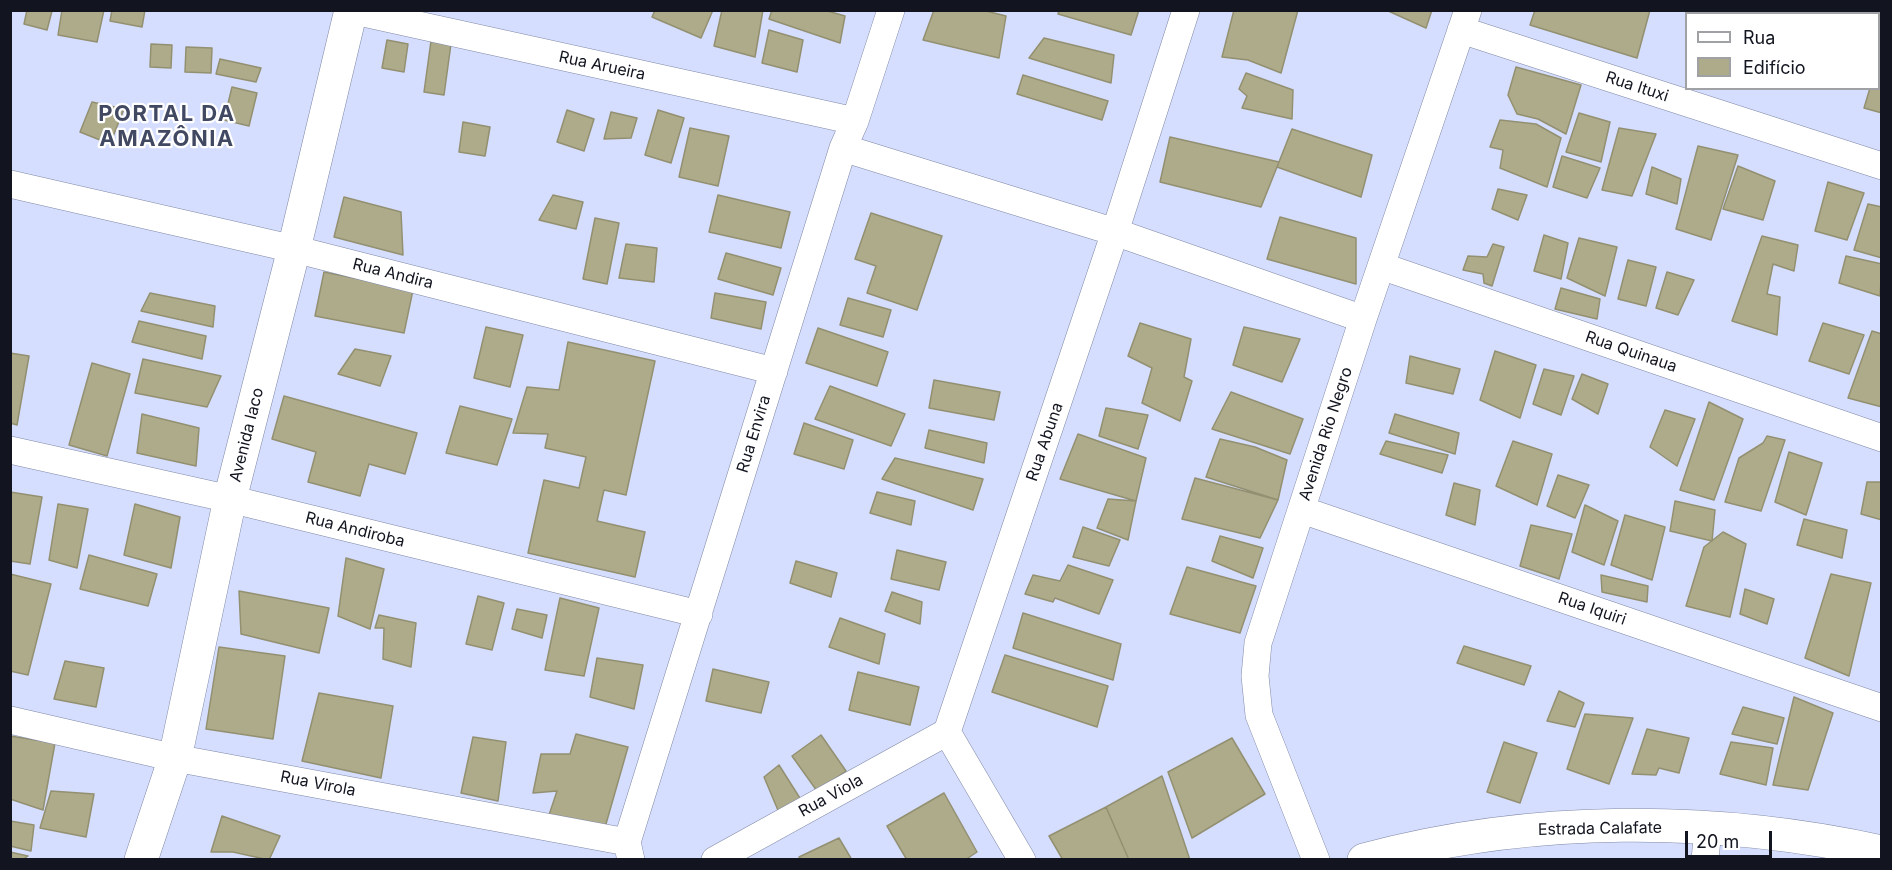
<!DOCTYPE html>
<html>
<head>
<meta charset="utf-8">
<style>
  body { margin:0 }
  #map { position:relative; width:1892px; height:870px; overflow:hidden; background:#d5defe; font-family:Inter,sans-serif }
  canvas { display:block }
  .frame { position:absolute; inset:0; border:12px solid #12151f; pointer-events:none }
  .legend { position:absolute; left:1685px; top:12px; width:195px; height:78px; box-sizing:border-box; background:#fff; border:2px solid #a0a1a5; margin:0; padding:8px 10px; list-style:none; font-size:18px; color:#12151f }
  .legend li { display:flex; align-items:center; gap:12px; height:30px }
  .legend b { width:30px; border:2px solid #a0a1a5 }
  .scale { position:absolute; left:1685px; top:831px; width:87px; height:27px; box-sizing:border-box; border:3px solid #12151f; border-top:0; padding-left:8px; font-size:18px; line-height:21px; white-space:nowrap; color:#12151f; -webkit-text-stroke:4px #fff; paint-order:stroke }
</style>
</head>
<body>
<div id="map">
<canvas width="1892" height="870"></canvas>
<div class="frame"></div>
<ul class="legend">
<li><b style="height:8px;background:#fff"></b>Rua</li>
<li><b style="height:16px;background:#aeab8b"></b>Edifício</li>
</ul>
<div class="scale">20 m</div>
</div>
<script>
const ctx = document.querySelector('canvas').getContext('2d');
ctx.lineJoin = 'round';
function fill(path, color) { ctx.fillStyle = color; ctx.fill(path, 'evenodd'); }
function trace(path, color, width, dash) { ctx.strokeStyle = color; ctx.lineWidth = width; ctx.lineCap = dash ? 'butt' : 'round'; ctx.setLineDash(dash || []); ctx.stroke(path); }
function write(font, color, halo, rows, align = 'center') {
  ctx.font = font + ' Inter,sans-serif'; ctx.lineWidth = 4.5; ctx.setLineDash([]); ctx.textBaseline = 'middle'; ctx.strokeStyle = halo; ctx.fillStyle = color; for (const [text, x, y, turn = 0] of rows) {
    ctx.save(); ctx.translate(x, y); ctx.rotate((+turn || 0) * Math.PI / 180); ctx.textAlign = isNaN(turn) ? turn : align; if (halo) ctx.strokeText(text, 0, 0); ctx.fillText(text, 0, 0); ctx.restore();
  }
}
const building = new Path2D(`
  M 27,10 L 52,11 L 47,30 L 24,24 Z
  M 62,10 L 104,10 L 97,42 L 58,35 Z
  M 112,10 L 145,10 L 142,27 L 110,21 Z
  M 655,10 L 713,10 L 701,38 L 652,17 Z
  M 722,10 L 763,10 L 755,57 L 714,46 Z
  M 772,10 L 824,10 L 845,16 L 840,43 L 769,19 Z
  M 934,10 L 982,10 L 1006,16 L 999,58 L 923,40 Z
  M 1059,10 L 1139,10 L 1131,35 L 1058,14 Z
  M 1234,10 L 1298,10 L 1281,73 L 1248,60 L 1222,57 Z
  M 1386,10 L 1432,10 L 1426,28 Z
  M 1535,10 L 1650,10 L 1637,58 L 1530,25 Z
  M 1700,10 L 1734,10 L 1742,13 L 1699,14 Z
  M 769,30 L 803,40 L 797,72 L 762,63 Z
  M 1044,38 L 1114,55 L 1111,83 L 1029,58 Z
  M 387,40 L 408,44 L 404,72 L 382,68 Z
  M 431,41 L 451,44 L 444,95 L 424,92 Z
  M 151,44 L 172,45 L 171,68 L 150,67 Z
  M 186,47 L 212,48 L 211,73 L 185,72 Z
  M 220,59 L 261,68 L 256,82 L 216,74 Z
  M 1878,66 L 1882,67 L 1882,113 L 1864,108 L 1870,88 L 1878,88 Z
  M 1516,67 L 1581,85 L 1566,134 L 1538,119 L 1517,114 L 1508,95 Z
  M 1246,73 L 1293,90 L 1292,119 L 1242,108 L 1247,96 L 1239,89 Z
  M 1023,75 L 1108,101 L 1102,120 L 1017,94 Z
  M 232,87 L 257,93 L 249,126 L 224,120 Z
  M 92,102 L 124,109 L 110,144 L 80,132 Z
  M 567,110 L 594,119 L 584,151 L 557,142 Z
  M 658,110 L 684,118 L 671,163 L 645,155 Z
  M 611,112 L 637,118 L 631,138 L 604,139 Z
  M 1579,113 L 1610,122 L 1601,162 L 1566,152 Z
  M 1500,120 L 1536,124 L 1561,138 L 1547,187 L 1500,168 L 1503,150 L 1490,147 Z
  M 463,122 L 490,127 L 485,156 L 459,152 Z
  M 690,128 L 729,136 L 718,186 L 679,177 Z
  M 1619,128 L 1656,134 L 1632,196 L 1602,190 Z
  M 1292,129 L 1372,155 L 1361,197 L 1277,167 Z
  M 1170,137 L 1279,162 L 1261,207 L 1160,182 Z
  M 1698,146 L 1738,155 L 1711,240 L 1676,229 Z
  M 1562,156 L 1600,168 L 1587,198 L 1553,187 Z
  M 1738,166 L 1775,181 L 1763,220 L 1723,209 Z
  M 1652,167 L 1681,179 L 1677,204 L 1646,194 Z
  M 1828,182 L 1864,193 L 1847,240 L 1815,231 Z
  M 1498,189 L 1527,195 L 1518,220 L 1492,209 Z
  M 553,195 L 583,202 L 576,229 L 539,220 Z
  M 718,195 L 790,212 L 781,248 L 709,232 Z
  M 344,197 L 401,212 L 403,255 L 334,237 Z
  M 1868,204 L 1882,207 L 1882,258 L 1854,250 Z
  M 871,213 L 942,236 L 917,310 L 867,293 L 876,266 L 855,259 Z
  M 1280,217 L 1356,238 L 1356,284 L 1267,259 Z
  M 595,218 L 619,223 L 607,284 L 583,279 Z
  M 1544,235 L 1568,243 L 1561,279 L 1534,271 Z
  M 1762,236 L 1798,245 L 1794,271 L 1773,264 L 1767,294 L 1780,297 L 1777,335 L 1732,321 Z
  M 1579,238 L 1617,247 L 1605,296 L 1567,278 Z
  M 626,244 L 657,248 L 654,282 L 619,278 Z
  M 1493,244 L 1504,247 L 1492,286 L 1484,283 L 1483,274 L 1463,270 L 1468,256 L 1487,257 Z
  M 726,253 L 781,268 L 773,295 L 718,279 Z
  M 1846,256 L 1882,264 L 1880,296 L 1839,283 Z
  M 1628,260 L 1656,267 L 1646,306 L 1618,299 Z
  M 324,272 L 413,290 L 404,333 L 315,316 Z
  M 1667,272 L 1694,280 L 1678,315 L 1656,308 Z
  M 1561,288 L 1600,299 L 1597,319 L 1555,309 Z
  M 150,293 L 215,306 L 213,327 L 141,311 Z
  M 715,293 L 766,302 L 761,329 L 711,318 Z
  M 848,298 L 891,310 L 883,337 L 840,325 Z
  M 139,321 L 206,336 L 202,359 L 132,342 Z
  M 1140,323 L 1191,339 L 1184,377 L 1192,381 L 1180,421 L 1142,403 L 1152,368 L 1128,356 Z
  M 1823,323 L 1864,335 L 1849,374 L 1809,361 Z
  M 486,327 L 523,335 L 510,387 L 474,378 Z
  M 1244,327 L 1300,339 L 1282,382 L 1233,365 Z
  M 818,328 L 888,352 L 877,386 L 806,363 Z
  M 1872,331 L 1882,334 L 1882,407 L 1848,398 Z
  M 568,342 L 655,361 L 626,495 L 604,490 L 597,521 L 645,532 L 635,577 L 528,553 L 544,480 L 579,488 L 586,457 L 545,448 L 548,434 L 513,433 L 527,387 L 559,390 Z
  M 355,349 L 391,356 L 380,386 L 338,374 Z
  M 1495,351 L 1536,365 L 1520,418 L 1480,400 Z
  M 10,353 L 29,356 L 17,425 L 10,423 Z
  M 1410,356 L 1460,369 L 1453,394 L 1406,383 Z
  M 143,359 L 221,376 L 207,407 L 135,393 Z
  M 92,363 L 130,374 L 107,456 L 69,445 Z
  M 1544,369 L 1574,376 L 1561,415 L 1533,404 Z
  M 1582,374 L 1608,384 L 1598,414 L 1572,399 Z
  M 934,380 L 1000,392 L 994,420 L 929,408 Z
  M 830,386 L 905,414 L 891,446 L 815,419 Z
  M 1231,392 L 1303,419 L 1290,454 L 1212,429 Z
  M 284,396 L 417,433 L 405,474 L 369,464 L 360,496 L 308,482 L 316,452 L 272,439 Z
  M 1709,402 L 1743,419 L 1714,500 L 1680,490 Z
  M 460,406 L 512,419 L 497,465 L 446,453 Z
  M 1106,408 L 1148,415 L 1138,449 L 1099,436 Z
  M 1665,410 L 1695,419 L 1677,466 L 1650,447 Z
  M 142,414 L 199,428 L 196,466 L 137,453 Z
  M 1395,414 L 1459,433 L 1455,454 L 1389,433 Z
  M 804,423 L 853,440 L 844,469 L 794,454 Z
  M 929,430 L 987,443 L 984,463 L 925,448 Z
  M 1078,434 L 1146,458 L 1136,501 L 1060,479 Z
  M 1767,436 L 1785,440 L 1761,511 L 1725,502 L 1739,458 L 1763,443 Z
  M 1220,439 L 1255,447 L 1287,460 L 1278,500 L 1206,477 Z
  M 1386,441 L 1448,455 L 1442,473 L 1380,454 Z
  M 1513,441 L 1552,454 L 1537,505 L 1496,486 Z
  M 1789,452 L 1822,463 L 1806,515 L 1775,502 Z
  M 895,458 L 983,479 L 973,510 L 882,479 Z
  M 1558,475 L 1589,485 L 1575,518 L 1547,506 Z
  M 1195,478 L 1278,500 L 1260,538 L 1182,519 Z
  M 1867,482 L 1882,482 L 1882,520 L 1861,514 Z
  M 1454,483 L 1480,490 L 1475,525 L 1446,515 Z
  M 10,492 L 42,497 L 30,564 L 10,561 Z
  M 877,492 L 915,501 L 911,525 L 870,513 Z
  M 1108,499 L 1136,501 L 1128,540 L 1097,528 Z
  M 1675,501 L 1715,510 L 1712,541 L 1670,531 Z
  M 58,504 L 88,509 L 77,568 L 49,560 Z
  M 135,504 L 180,517 L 171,568 L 124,555 Z
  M 1585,505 L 1618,521 L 1604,565 L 1572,552 Z
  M 1625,515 L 1665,527 L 1652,580 L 1611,565 Z
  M 1804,519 L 1847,530 L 1842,558 L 1797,545 Z
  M 1531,525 L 1572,534 L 1559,579 L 1520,566 Z
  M 1083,527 L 1120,540 L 1109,566 L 1073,557 Z
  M 1723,532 L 1746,544 L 1730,617 L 1686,606 L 1704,547 Z
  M 1220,536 L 1263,548 L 1253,578 L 1212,561 Z
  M 897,550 L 946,562 L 939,590 L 891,579 Z
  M 89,555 L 157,574 L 148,606 L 80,589 Z
  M 346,558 L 384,569 L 370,629 L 338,616 Z
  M 796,561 L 837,573 L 831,597 L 790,583 Z
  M 1068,565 L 1113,580 L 1099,614 L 1055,598 L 1053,602 L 1025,594 L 1033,575 L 1060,581 Z
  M 1187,567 L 1256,586 L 1240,633 L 1170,614 Z
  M 10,574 L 51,584 L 28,675 L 10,671 Z
  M 1831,574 L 1871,583 L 1849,676 L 1805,658 Z
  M 1601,575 L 1648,586 L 1647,602 L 1602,592 Z
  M 1745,589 L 1774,599 L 1767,624 L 1740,614 Z
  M 239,591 L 329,608 L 319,653 L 241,634 Z
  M 892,592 L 922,602 L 920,624 L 885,611 Z
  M 478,596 L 504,603 L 492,650 L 466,644 Z
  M 560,598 L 599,608 L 584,676 L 545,670 Z
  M 517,609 L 547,615 L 542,638 L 512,629 Z
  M 1023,613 L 1121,644 L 1113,680 L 1013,648 Z
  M 379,615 L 416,623 L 411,667 L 383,659 L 384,628 L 375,628 Z
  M 840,618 L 885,634 L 879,664 L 829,647 Z
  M 1464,646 L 1531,666 L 1524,685 L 1457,663 Z
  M 219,647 L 285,656 L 273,739 L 206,729 Z
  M 1005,655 L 1108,686 L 1097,727 L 992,692 Z
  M 597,658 L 643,665 L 634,709 L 590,697 Z
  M 65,661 L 104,668 L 96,707 L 54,699 Z
  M 713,669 L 769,682 L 761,713 L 706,701 Z
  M 858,672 L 919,687 L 910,725 L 849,710 Z
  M 1559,691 L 1584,703 L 1575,727 L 1547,721 Z
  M 319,693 L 393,706 L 381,778 L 302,761 Z
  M 1794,697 L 1833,713 L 1808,790 L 1773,785 Z
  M 1743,707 L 1784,718 L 1777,744 L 1732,734 Z
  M 1585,714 L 1633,718 L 1609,784 L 1567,769 Z
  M 1647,729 L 1689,738 L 1679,773 L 1659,768 L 1656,775 L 1632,774 Z
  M 576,734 L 628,747 L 604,831 L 549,815 L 557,791 L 533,793 L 541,754 L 570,754 Z
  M 821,735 L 846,771 L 817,791 L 792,756 Z
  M 10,736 L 55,743 L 43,810 L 10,799 Z
  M 473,737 L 506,742 L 498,801 L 461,793 Z
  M 1232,738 L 1265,794 L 1192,838 L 1168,772 Z
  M 1504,742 L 1537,753 L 1520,803 L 1487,792 Z
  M 1731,742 L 1773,748 L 1766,785 L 1720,774 Z
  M 779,765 L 803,803 L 780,815 L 764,777 Z
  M 1162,776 L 1190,860 L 1129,860 L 1106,807 Z
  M 51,791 L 94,794 L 86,837 L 40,828 Z
  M 944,793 L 977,852 L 965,860 L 907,860 L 887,826 Z
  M 1106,807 L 1129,860 L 1063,860 L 1049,836 Z
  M 222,816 L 280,836 L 269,860 L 233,852 L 211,852 Z
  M 10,821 L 34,825 L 31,851 L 10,846 Z
  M 839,838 L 852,860 L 801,860 L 799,857 Z
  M 10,852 L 28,856 L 22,860 L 10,860 Z`);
fill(building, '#aeab8b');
trace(building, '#939071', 1.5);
const street = new Path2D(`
  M 350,10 L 855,121
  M 1461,30 L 1882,166
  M 843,148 L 1115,232 L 1363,319
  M 10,184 L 294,249 L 774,371
  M 1381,266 L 1882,438
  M 10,450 L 230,499 L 699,614
  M 1302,510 L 1882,708
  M 10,720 L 175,758 L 627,842
  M 631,860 L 627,842 L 843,148 L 855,121 L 891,10
  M 715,860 L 947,732
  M 1022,860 L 947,732 L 1115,232 L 1186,10
  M 1316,860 L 1259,715 L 1255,676 L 1258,643 L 1363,319 L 1468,10
  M 1705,860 L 1708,828`);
const secondary = new Path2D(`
  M 141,860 L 175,758 L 230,499 L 294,249 L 351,10
  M 1364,860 C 1530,815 1714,815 1882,852`);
trace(street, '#8089a6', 28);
trace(secondary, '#8089a6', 34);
trace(street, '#fff', 27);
trace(secondary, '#fff', 33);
write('16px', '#12151f', '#fff', [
  ["Rua Arueira",602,66,12],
  ["Rua Ituxi",1637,87,18],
  ["Rua Andira",393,274,14],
  ["Rua Quinaua",1631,352,19],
  ["Rua Envira",754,434,-73],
  ["Avenida Rio Negro",1326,434,-72],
  ["Avenida Iaco",247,435,-76],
  ["Rua Abuna",1045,442,-71],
  ["Rua Andiroba",355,530,14],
  ["Rua Iquiri",1592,609,19],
  ["Rua Virola",318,784,11],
  ["Rua Viola",831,796,-29],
  ["Estrada Calafate",1600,829,-1]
]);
ctx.letterSpacing = '1.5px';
write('bold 22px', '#414862', '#fff', [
  ["PORTAL DA",167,114],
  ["AMAZÔNIA",167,139]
]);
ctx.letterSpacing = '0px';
</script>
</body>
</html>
